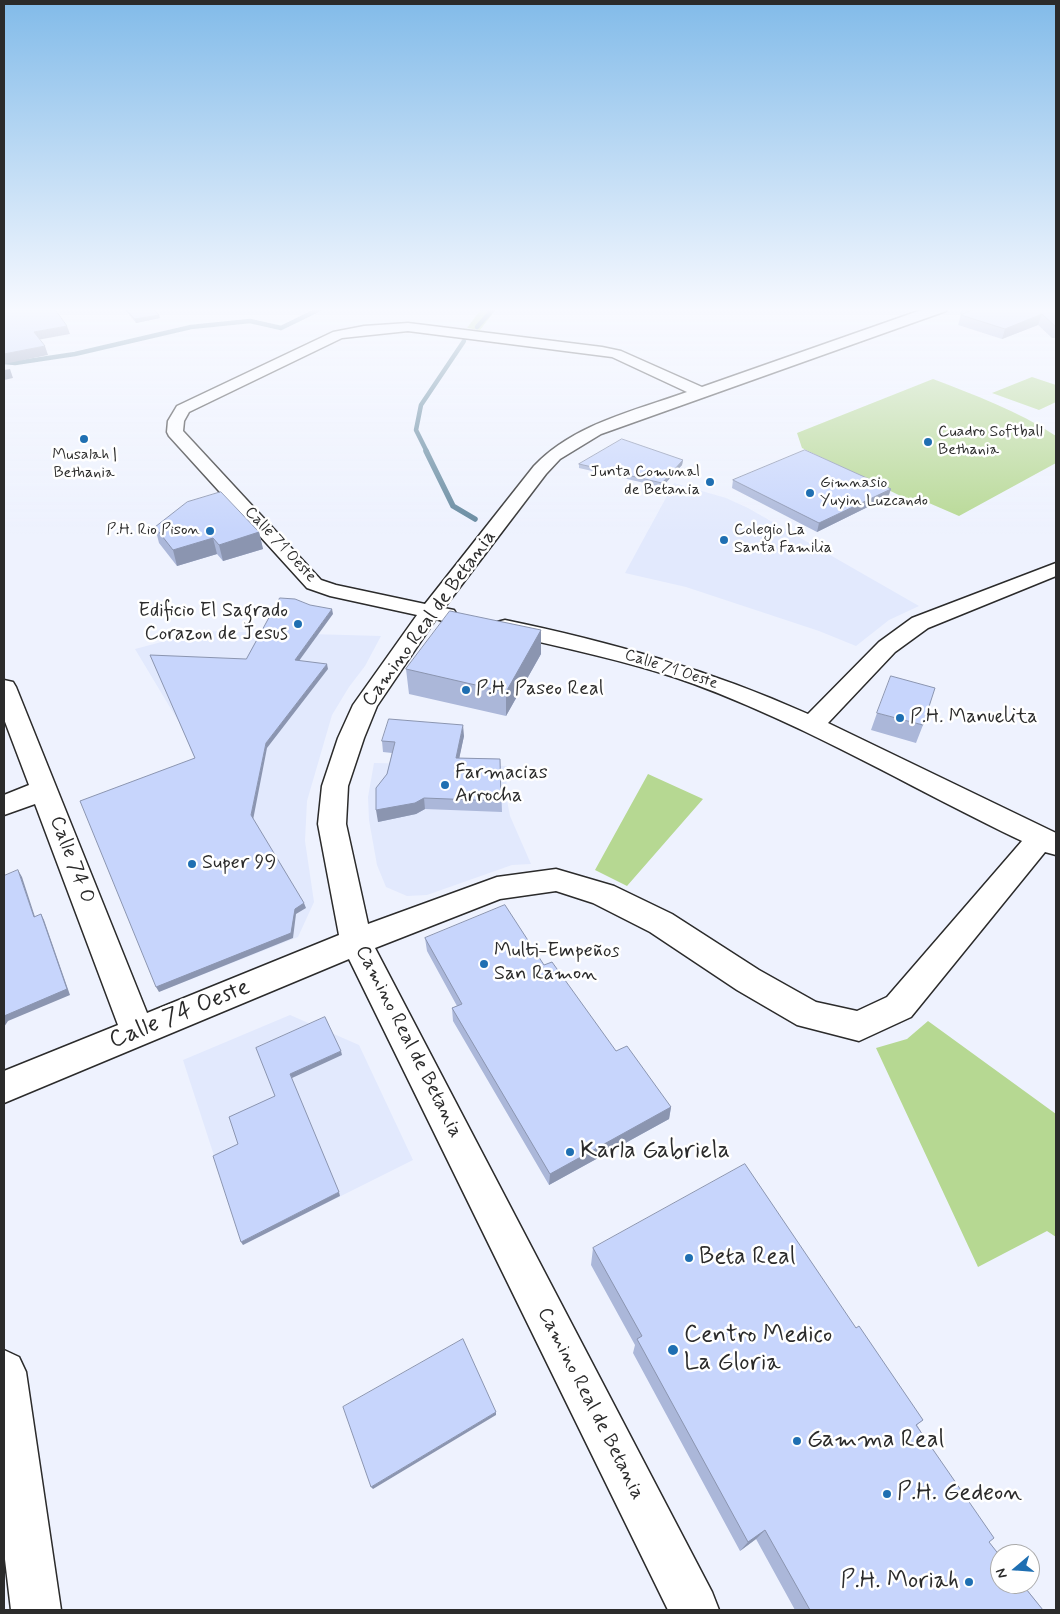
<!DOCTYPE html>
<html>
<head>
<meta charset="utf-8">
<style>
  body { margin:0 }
  #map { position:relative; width:1060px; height:1614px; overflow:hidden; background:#eef2fe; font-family:Mynerve,sans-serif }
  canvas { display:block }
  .frame { position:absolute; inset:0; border:5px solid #2b2b2b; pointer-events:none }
  .north { position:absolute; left:990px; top:1544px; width:50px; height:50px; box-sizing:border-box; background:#fff; border:1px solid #aaa; border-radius:50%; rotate:252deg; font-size:14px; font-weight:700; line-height:20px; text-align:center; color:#2b2b2b }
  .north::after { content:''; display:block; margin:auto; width:18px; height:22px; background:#1f6fb2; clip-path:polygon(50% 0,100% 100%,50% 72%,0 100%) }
</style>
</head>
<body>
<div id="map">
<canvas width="1060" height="1614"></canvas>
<div class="frame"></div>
<div class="north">N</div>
</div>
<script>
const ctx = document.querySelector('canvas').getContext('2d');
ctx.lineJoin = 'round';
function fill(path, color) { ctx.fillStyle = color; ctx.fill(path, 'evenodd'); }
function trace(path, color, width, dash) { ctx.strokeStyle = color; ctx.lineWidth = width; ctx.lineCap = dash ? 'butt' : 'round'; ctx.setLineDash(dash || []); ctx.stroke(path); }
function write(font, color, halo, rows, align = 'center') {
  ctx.font = font + ' Mynerve,sans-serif'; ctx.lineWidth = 5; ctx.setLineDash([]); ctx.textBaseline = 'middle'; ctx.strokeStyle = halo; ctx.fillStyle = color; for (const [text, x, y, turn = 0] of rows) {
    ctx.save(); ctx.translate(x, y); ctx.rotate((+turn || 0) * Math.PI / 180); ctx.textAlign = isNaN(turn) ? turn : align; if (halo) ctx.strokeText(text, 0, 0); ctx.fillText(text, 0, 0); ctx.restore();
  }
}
fill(new Path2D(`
  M 674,483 L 726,498 L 748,508 L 919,606 L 889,620 L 856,646 L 819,631 L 686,587 L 625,573 Z
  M 203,631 L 381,636 L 365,666 L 349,687 L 332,715 L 307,801 L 305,841 L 314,902 L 298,937 L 159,992 L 196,763 L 180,724 L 135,649 Z
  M 374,763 L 507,766 L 506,795 L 510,816 L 531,864 L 512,865 L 427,895 L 407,896 L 386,887 L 377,865 L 369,820 L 368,797 Z
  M 290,1015 L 359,1045 L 413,1160 L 243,1245 L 183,1060 Z`), '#e2e9fd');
fill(new Path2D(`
  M 482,308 L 497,308 L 480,330 L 467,328 Z
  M 1032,377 L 1056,385 L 1056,402 L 1039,410 L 992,393 Z
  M 933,379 C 975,395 1018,411 1056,436 L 1056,463 L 959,516 L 915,497 L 909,500 L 802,448 L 797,433 Z
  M 648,774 L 703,799 L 627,886 L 595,870 Z
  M 928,1021 L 1056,1114 L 1056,1237 L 1047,1231 L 978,1267 L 876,1048 L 907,1039 Z`), '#b6d892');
trace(new Path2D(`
  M 477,327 L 494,308
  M 4,362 L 15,363 L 75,354 L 191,327 L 250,321 L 281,328 L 322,308
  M 427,452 L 416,430 L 421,405 L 464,341`), '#64889e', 4.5);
trace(new Path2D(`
  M 426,451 L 453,506 L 475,519`), '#64889e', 5.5);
const minor = new Path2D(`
  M 927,308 L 947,308 L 946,311 L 601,434 L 560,459 L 546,474 L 444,608 L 454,610 L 457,615 L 454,620 L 446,622 L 436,619 L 377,706 L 364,738 L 348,786 L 346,824 L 368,924 L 497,877 L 556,869 L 614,886 L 672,914 L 759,970 L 816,1002 L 857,1011 L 887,997 L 1022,841 C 913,789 808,726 694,684 C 630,661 564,648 497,632 L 494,627 L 497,622 L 505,620 C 611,642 709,670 808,714 L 879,642 L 912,618 L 1056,563 L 1056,576 L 928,628 L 895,652 L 828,723 L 1056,833 L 1056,855 L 1045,852 L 911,1017 L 859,1041 L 797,1025 L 737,990 L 650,932 L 593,903 L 556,891 L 500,899 L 375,948 L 712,1592 L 719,1610 L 668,1610 L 349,959 L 4,1103 L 4,1071 L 118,1025 L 35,804 L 4,815 L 4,795 L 29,785 L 4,719 L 4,680 L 13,682 L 16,687 L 147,1013 L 339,935 L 318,824 L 322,786 L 338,738 L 353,705 L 417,615 L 330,596 L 307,588 L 169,436 L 167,432 L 168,421 L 177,406 L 333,332 L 364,326 L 408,323 L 602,347 L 621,351 L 702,387 ZM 408,331 L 612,357 L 687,392 C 634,411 574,424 534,466 L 425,604 L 336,585 L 321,580 L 183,431 L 184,421 L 189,412 L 342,338 Z
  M 4,1350 L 19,1357 L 26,1372 L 61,1610 L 11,1610 L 4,1551 Z`);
trace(minor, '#2b2b2b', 3);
fill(minor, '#fff');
fill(new Path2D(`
  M 123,308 L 153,308 L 160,318 L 136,323 Z
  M 961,308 L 1056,308 L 1056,338 L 1052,338 L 1038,325 L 1002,339 L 958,325 L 961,315 L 960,314 Z
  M 683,460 L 682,465 L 662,487 L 579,468 L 579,464 Z
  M 733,480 L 891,489 L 888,497 L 817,532 L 732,488 Z
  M 155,527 L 259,532 L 263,549 L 223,561 L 217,554 L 177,566 L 159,543 Z
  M 541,630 L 541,654 L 506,716 L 409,694 L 406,669 Z
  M 877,713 L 923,725 L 916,743 L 871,730 Z
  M 464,736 L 459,758 L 500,759 L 502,812 L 425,809 L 416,814 L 378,822 L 387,774 L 392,753 L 383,752 L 382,741 Z
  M 425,938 L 544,965 L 616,1051 L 671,1107 L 669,1119 L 549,1185 L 453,1021 L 452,1008 L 457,1006 L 427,951 Z
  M 593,1248 L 856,1328 L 923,1420 L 917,1425 L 989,1542 L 1043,1610 L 795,1610 L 756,1539 L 740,1551 L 633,1353 L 635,1345 L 591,1265 Z`), '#abb7d9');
fill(new Path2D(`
  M 1042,314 L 1038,325 L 1002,339 L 1005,329 Z
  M 159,315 L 160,318 L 136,323 L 135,319 Z
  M 67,326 L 70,334 L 37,340 L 34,332 Z
  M 45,346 L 48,355 L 4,364 L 4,354 Z
  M 10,369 L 13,378 L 4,380 L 4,370 Z
  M 683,460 L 682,465 L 662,487 L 662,483 Z
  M 891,489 L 888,497 L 817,532 L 819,523 Z
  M 259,532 L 263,549 L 223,561 L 219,545 Z
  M 213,538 L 217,554 L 177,566 L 173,550 Z
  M 332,609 L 333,614 L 296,665 L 295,660 Z
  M 541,630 L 541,654 L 506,716 L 506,692 Z
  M 327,664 L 328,669 L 267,748 L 253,820 L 251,815 L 266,743 Z
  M 463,725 L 464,736 L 457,769 L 456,758 Z
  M 424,798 L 425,809 L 416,814 L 378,822 L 376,810 Z
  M 18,870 L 22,877 L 37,923 L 34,917 Z
  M 304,903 L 306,908 L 296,914 L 293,938 L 159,992 L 156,987 Z
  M 41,914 L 44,920 L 70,995 L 8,1021 L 4,1027 L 4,1016 Z
  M 341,1051 L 342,1055 L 292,1078 L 290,1074 Z
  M 671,1107 L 669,1119 L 549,1185 L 550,1174 Z
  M 339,1192 L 340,1196 L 243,1245 L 241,1242 Z
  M 496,1412 L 496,1415 L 373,1489 L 371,1487 Z
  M 765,1530 L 756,1539 L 740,1551 L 748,1542 Z`), '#8b95b0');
const building = new Path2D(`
  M 13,308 L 54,308 L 67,326 L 34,332 L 45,346 L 4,354 L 4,310 Z
  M 125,308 L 153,308 L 159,315 L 135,319 Z
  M 978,308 L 1056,308 L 1056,327 L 1042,314 L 1005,329 L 961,315 Z
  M 622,439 L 683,460 L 662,483 L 579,464 Z
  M 805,450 L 891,489 L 819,523 L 733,480 Z
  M 221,492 L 259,532 L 219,545 L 213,538 L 173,550 L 155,527 L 187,502 Z
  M 280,598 L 295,599 L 310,605 L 332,609 L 295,660 L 327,664 L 266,743 L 251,815 L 304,903 L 295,909 L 291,933 L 156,987 L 80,801 L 195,758 L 150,655 L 246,659 Z
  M 450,611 L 541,630 L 506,692 L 406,669 Z
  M 891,676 L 935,688 L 923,725 L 877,713 Z
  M 389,719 L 463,725 L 456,758 L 500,759 L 501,801 L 424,798 L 415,803 L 376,810 L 376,788 L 387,774 L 395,742 L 382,741 Z
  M 18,870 L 34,917 L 41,914 L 67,989 L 4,1016 L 4,876 Z
  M 505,905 L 544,965 L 552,962 L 616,1051 L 627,1046 L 671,1107 L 550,1174 L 452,1008 L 462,1004 L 425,938 Z
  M 325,1017 L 341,1051 L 290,1074 L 339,1192 L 241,1242 L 213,1156 L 238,1144 L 229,1117 L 275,1096 L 256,1048 Z
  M 745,1164 L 856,1328 L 859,1326 L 923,1420 L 916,1425 L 994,1538 L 989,1542 L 1000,1556 L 1000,1584 L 1022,1584 L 1043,1610 L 810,1610 L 765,1530 L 748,1542 L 637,1339 L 642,1336 L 593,1248 Z
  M 463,1339 L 496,1412 L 371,1487 L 343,1407 Z`);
fill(building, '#c7d5fc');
trace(building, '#8b95b0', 1);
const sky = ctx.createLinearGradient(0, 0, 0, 534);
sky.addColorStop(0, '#82bbe9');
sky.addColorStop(0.58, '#f7f9ff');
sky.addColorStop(1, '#f7f9ff00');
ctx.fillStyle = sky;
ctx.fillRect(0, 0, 1060, 534);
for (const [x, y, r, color] of [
  [84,439,5,"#1f6fb2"],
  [928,442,5,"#1f6fb2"],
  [710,482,5,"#1f6fb2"],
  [810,493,5,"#1f6fb2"],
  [210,531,5,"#1f6fb2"],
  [724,540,5,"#1f6fb2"],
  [298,624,5,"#1f6fb2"],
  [466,690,5,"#1f6fb2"],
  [900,718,5,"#1f6fb2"],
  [445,785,5,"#1f6fb2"],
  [192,864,5,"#1f6fb2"],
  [484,964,5,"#1f6fb2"],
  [570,1152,5,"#1f6fb2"],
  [689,1258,5,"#1f6fb2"],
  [673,1350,6,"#1f6fb2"],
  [797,1441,5,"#1f6fb2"],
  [887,1494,5,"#1f6fb2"],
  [969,1582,5,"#1f6fb2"]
]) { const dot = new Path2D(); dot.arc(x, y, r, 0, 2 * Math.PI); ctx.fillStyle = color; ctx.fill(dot); trace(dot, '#fff', 2); }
write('16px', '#2b2b2b', '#fff', [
  ["Cuadro Softball",938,433],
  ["Bethania",938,451],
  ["Musalah |",84,456,"center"],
  ["Bethania",84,474,"center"],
  ["Junta Comunal",700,473,"right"],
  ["de Betania",700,491,"right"],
  ["Gimnasio",820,484],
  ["Yuyin Luzcando",820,502],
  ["P.H. Rio Pison",200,531,"right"],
  ["Colegio La",734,531],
  ["Santa Familia",734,549]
], 'left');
write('16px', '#2b2b2b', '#fff', [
  ["Calle 71 Oeste",280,545,47],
  ["Calle 71 Oeste",671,670,18]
]);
write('20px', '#2b2b2b', '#fff', [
  ["Edificio El Sagrado",288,612,"right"],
  ["Corazon de Jesus",288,635,"right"],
  ["P.H. Paseo Real",476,690],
  ["P.H. Manuelita",910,718],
  ["Farmacias",455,774],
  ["Arrocha",455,797],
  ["Super 99",202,864],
  ["Multi-Empeños",494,952],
  ["San Ramon",494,975]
], 'left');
write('20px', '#2b2b2b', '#fff', [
  ["Camino Real de Betania",430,619,-54],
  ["Calle 74 O",71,860,69],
  ["Camino Real de Betania",408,1042,63],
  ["Camino Real de Betania",590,1404,63]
]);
write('24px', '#2b2b2b', '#fff', [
  ["Calle 74 Oeste",180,1015,-22]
]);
write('24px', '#2b2b2b', '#fff', [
  ["Karla Gabriela",580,1152],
  ["Beta Real",699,1258],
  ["Centro Medico",684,1336],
  ["La Gloria",684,1364],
  ["Gamma Real",807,1441],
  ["P.H. Gedeon",897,1494],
  ["P.H. Moriah",959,1582,"right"]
], 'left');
</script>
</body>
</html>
